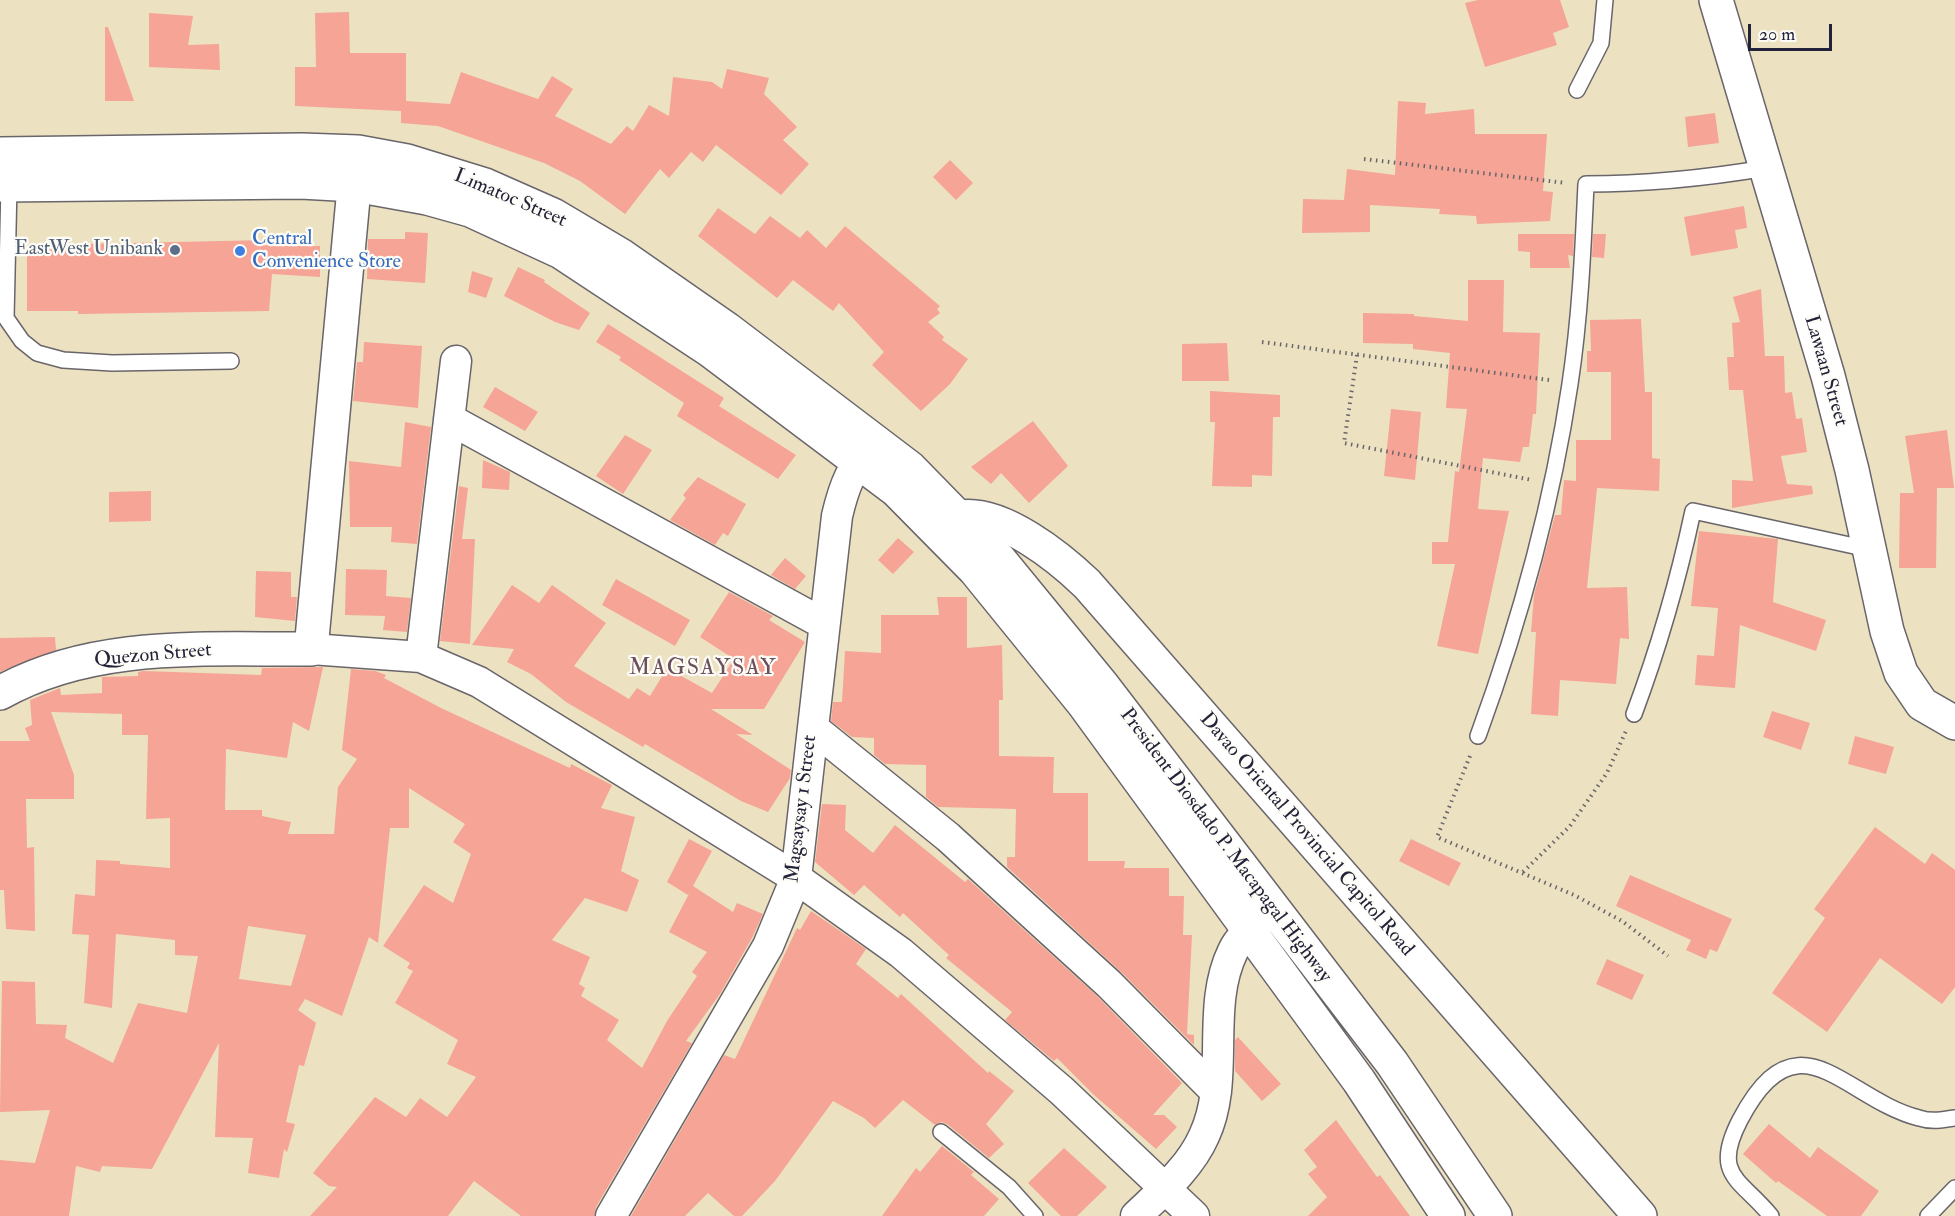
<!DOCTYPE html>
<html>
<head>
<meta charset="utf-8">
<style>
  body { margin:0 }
  #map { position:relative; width:1955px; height:1216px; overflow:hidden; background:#ece2c1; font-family:"IM FELL Double Pica",serif }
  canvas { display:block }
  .scale { position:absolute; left:1748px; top:24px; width:84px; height:27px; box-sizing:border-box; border:3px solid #22223b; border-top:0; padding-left:8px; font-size:18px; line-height:21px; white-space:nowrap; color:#22223b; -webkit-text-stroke:4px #fdfcf7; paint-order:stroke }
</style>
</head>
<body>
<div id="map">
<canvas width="1955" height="1216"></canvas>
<div class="scale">20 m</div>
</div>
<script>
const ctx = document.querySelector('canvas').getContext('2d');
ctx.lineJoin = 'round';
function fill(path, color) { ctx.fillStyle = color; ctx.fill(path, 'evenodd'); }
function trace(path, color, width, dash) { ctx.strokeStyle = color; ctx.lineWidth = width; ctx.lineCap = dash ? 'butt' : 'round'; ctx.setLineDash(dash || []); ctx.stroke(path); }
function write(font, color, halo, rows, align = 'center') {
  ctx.font = font + ' "IM FELL Double Pica",serif'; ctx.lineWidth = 4.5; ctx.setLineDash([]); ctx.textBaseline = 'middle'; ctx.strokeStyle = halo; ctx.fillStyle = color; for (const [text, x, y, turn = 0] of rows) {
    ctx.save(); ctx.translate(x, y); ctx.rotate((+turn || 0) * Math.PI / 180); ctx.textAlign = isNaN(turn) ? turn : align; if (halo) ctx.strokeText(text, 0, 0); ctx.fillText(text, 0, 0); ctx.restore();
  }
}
fill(new Path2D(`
  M 1478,0 L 1560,0 L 1569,27 L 1553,33 L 1557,45 L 1485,67 L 1465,3 Z
  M 349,12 L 350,53 L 406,53 L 406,101 L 450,104 L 461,72 L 538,99 L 552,76 L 573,89 L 555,116 L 611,144 L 627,126 L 633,131 L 649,105 L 669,116 L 673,77 L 712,82 L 722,89 L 727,69 L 769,78 L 764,94 L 797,127 L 783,140 L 809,164 L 781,195 L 716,145 L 703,162 L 691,152 L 669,178 L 660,169 L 625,214 L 580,181 L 544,163 L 438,126 L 401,123 L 401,111 L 295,106 L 295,67 L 316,67 L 315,13 Z
  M 149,13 L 193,16 L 188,45 L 219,44 L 220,70 L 149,67 Z
  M 105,27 L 108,27 L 134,101 L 105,101 Z
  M 1398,101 L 1426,103 L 1425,114 L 1474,109 L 1475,134 L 1547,134 L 1543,191 L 1553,192 L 1550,221 L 1477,224 L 1476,216 L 1439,214 L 1440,209 L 1370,205 L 1370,232 L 1302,233 L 1303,199 L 1344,200 L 1347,169 L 1395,175 Z
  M 1715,113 L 1719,143 L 1688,147 L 1685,117 Z
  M 950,160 L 973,183 L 956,200 L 933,177 Z
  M 1744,206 L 1747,228 L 1735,230 L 1738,248 L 1691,256 L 1684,217 Z
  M 718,208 L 755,234 L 770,216 L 800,238 L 807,230 L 826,248 L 845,226 L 940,306 L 937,309 L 940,313 L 928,322 L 944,337 L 942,340 L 968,359 L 950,384 L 921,411 L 872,365 L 884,352 L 839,303 L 833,311 L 793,280 L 777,298 L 698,236 Z
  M 405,232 L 428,233 L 425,283 L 367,279 L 368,239 L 405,239 Z
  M 1518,234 L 1574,234 L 1573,256 L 1568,255 L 1570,268 L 1530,268 L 1530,252 L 1518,251 Z
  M 1593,234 L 1606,234 L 1604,258 L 1592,257 Z
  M 269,240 L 269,246 L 320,246 L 320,277 L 272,274 L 269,311 L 78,314 L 78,311 L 27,311 L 27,249 L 80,250 L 80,244 Z
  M 518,267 L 545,280 L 544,282 L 590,313 L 579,330 L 555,322 L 504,296 Z
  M 472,271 L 493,278 L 486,298 L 468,292 Z
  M 1468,280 L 1504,280 L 1503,332 L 1540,333 L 1536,414 L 1533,414 L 1529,447 L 1523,447 L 1520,462 L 1483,458 L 1478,509 L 1509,511 L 1478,654 L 1437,646 L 1455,564 L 1432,564 L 1432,542 L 1448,542 L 1455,471 L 1459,472 L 1467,409 L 1446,408 L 1450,353 L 1413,349 L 1413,344 L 1363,343 L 1363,313 L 1414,314 L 1414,316 L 1468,321 Z
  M 1761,289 L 1765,356 L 1784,356 L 1785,393 L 1792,392 L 1796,419 L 1802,418 L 1807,452 L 1781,456 L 1787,484 L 1812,486 L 1813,494 L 1732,508 L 1732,480 L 1753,481 L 1743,390 L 1729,390 L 1727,357 L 1734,357 L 1732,323 L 1740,322 L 1733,297 Z
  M 1641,319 L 1645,392 L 1652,392 L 1652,458 L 1660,459 L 1659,491 L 1597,488 L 1587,588 L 1627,587 L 1629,639 L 1620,638 L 1616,684 L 1560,680 L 1558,716 L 1531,714 L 1536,632 L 1531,632 L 1534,595 L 1555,515 L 1561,515 L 1564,480 L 1576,481 L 1576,440 L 1611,440 L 1611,372 L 1587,372 L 1587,351 L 1591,351 L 1590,320 Z
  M 608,324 L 724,398 L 719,406 L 796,455 L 778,479 L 677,416 L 684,403 L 619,360 L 621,357 L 596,342 Z
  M 364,342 L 422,346 L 418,408 L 353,401 L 357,362 L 363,362 Z
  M 1227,343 L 1229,381 L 1182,381 L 1182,344 Z
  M 495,387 L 538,412 L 525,431 L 483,407 Z
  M 1210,391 L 1280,395 L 1280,417 L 1273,417 L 1272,476 L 1252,475 L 1252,487 L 1212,486 L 1215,422 L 1210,422 Z
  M 1391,409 L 1421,412 L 1415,480 L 1384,476 Z
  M 1033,421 L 1068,466 L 1029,503 L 1001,473 L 991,484 L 971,467 Z
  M 405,422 L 431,427 L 417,544 L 391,542 L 392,527 L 350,527 L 349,461 L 401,467 Z
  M 1947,430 L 1954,488 L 1937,488 L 1936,568 L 1899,568 L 1900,493 L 1914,493 L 1905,436 Z
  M 625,435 L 652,450 L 623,494 L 596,476 Z
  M 483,460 L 510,472 L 509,490 L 482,488 Z
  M 698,477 L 746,504 L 728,536 L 723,533 L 715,545 L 670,520 L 686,498 L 683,495 Z
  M 459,486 L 468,488 L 462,539 L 475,539 L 470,644 L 440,641 Z
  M 151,491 L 151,521 L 109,522 L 109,492 Z
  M 1699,531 L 1778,539 L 1773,602 L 1826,620 L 1816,651 L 1740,625 L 1735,688 L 1695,685 L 1697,655 L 1714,656 L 1718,608 L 1691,606 Z
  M 898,538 L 914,552 L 893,574 L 878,560 Z
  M 785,558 L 806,576 L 795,589 L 771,575 Z
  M 346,569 L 387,570 L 386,596 L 411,598 L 407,632 L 383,630 L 385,616 L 345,615 Z
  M 256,571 L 291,572 L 291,597 L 297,597 L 295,621 L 255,617 Z
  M 616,579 L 690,620 L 675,646 L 602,605 Z
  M 512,585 L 539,603 L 552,585 L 606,623 L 574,666 L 629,699 L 637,688 L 650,696 L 667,668 L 712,693 L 734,659 L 700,637 L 729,592 L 773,616 L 769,620 L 805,642 L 764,709 L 711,709 L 753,735 L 736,734 L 791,770 L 790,778 L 768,812 L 741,801 L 645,744 L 643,747 L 566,702 L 531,674 L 507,662 L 514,649 L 472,645 Z
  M 937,597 L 967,597 L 967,648 L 1002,645 L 1003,700 L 999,700 L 999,756 L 1054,757 L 1053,793 L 1088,793 L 1088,861 L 1125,861 L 1124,868 L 1169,868 L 1169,896 L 1184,896 L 1183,935 L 1192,935 L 1187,1034 L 1194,1035 L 1194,1045 L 1121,972 L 1007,867 L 1007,857 L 1015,857 L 1016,809 L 938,807 L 926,797 L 926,765 L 885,764 L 874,755 L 874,738 L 852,737 L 831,721 L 833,702 L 842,702 L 845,651 L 881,653 L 881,615 L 939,615 Z
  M 55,637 L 56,650 L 0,672 L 0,638 Z
  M 323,667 L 309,731 L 293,722 L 287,758 L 226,749 L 225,810 L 262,810 L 262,816 L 291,822 L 288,834 L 334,834 L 338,787 L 357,759 L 342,750 L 351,669 L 375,671 L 386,675 L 384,678 L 441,708 L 570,768 L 571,764 L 612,785 L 601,808 L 635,817 L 621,871 L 639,880 L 627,912 L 585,898 L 552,940 L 590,957 L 579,984 L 585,988 L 581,996 L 619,1020 L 607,1040 L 642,1068 L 667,1021 L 697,976 L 692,972 L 707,952 L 669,932 L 691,890 L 688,895 L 667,882 L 689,839 L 712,851 L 693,886 L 733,912 L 737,903 L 763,914 L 752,938 L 720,994 L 686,1041 L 692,1043 L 596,1207 L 594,1216 L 521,1216 L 474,1181 L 448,1216 L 310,1216 L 337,1187 L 329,1186 L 313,1173 L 375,1097 L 406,1117 L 420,1098 L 447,1117 L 476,1077 L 447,1064 L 458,1040 L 395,1003 L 413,971 L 407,968 L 410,963 L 383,946 L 424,885 L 453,903 L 471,854 L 453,842 L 465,824 L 409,788 L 409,828 L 390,828 L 378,943 L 369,937 L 342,1016 L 305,999 L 298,1010 L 316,1023 L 304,1066 L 299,1065 L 286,1122 L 295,1124 L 287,1152 L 284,1149 L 279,1178 L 248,1173 L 253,1138 L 215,1137 L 219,1043 L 152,1169 L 102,1166 L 100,1172 L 76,1166 L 69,1216 L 0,1216 L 0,1160 L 35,1163 L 50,1110 L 0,1112 L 2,981 L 35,982 L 36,1024 L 67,1025 L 65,1038 L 113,1063 L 138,1003 L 187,1013 L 198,956 L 175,955 L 175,940 L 116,934 L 112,1008 L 84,1003 L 89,935 L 72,934 L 75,894 L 95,896 L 96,860 L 120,861 L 120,864 L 170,868 L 170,818 L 146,819 L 148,735 L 122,735 L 122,714 L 51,712 L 74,775 L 74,799 L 26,799 L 27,848 L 34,847 L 35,931 L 6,929 L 4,890 L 0,890 L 0,741 L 30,741 L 25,728 L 32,725 L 30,700 L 60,688 L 61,695 L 102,693 L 102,677 L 138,676 L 138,672 L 144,671 L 261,675 L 262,668 ZM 248,926 L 306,935 L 291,986 L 239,979 Z
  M 1772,711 L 1810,723 L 1801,750 L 1763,737 Z
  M 1855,736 L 1894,747 L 1886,774 L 1848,764 Z
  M 822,804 L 846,805 L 845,830 L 873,853 L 895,825 L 965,882 L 968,879 L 1097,996 L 1182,1083 L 1153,1115 L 1164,1115 L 1177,1127 L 1156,1149 L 1094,1095 L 1057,1058 L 1054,1061 L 1005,1020 L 1012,1012 L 946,958 L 949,955 L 903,913 L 900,917 L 864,885 L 854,895 L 815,862 Z
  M 1875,827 L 1925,864 L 1932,853 L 1955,870 L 1955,987 L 1942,1004 L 1880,958 L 1827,1032 L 1772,993 L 1825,918 L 1814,909 Z
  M 1411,839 L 1461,863 L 1449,886 L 1399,861 Z
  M 1630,875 L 1732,919 L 1717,952 L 1710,949 L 1706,959 L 1686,950 L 1691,940 L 1616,906 Z
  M 811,911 L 866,949 L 856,964 L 898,998 L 901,994 L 988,1073 L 989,1071 L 1014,1091 L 986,1124 L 1004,1144 L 989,1158 L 947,1124 L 942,1122 L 935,1125 L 903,1100 L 875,1128 L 864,1118 L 833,1101 L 775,1181 L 742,1216 L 734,1216 L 708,1193 L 685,1216 L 631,1216 L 724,1055 L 735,1059 L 797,928 L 800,930 Z
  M 1607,959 L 1644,975 L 1632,1000 L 1596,984 Z
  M 1238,1037 L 1281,1084 L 1262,1101 L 1235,1071 L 1235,1040 Z
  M 1336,1120 L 1377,1177 L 1380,1175 L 1410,1216 L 1308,1216 L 1327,1197 L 1308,1174 L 1317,1167 L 1304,1150 Z
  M 1769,1124 L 1810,1158 L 1818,1147 L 1879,1191 L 1861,1216 L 1827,1216 L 1778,1181 L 1776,1183 L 1743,1154 Z
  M 942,1146 L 974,1172 L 971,1175 L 999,1199 L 984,1216 L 882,1216 L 916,1168 L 920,1172 Z
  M 1064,1148 L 1107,1187 L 1077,1216 L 1061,1216 L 1028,1183 Z`), '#f5a496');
const lane = new Path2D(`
  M 1577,90 L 1601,43 L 1605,0
  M 9,185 L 6,318 L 22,341 L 37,353 L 63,360 L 112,363 L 231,361
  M 1634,714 C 1659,647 1678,581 1693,511 L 1868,549
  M 1478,736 C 1520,621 1552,505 1570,384 C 1580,318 1583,251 1586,184 C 1647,184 1706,178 1766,168
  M 941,1132 L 1009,1187 L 1035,1216
  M 1771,1216 C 1741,1179 1711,1176 1740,1120 C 1798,1009 1844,1099 1919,1118 C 1931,1122 1943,1120 1955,1118
  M 1928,1216 L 1955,1188`);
const street = new Path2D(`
  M 449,419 L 824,624
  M 311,649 L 421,657 L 479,682 L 796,878 L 901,953 L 1062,1091 L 1194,1216
  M 421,657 L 456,361
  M 813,728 L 948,837 L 1109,984 L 1216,1092
  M 611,1216 L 768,946 L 796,878 L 837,516 C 844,486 852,465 874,443
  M 1136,1216 C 1160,1193 1190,1168 1204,1136 C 1231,1079 1205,1008 1233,951 C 1240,936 1255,925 1267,914`);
const secondary = new Path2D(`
  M 1716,0 L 1828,376 L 1852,470 L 1887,631 L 1901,673 L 1922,704 L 1955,723
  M 940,527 C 946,524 954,518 961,517 C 1002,511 1060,558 1087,584 L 1640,1216
  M 0,693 C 94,640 207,650 311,649 L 357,156`);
const primary = new Path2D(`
  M 0,154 L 302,150 L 358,152 L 407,161 L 485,185 L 553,215 L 622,256 L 727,329 L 910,468 L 999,559 L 1103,686 L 1392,1063 L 1495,1216
  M 0,185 L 301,182 L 355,185 L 427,198 L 470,210 L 561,252 L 711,351 L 896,490 L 975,570 L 1083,703 L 1359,1081 L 1448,1216`);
trace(lane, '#69656a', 18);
trace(street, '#69656a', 33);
trace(secondary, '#69656a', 36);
trace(primary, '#69656a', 36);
trace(new Path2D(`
  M 1364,159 L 1566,183
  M 1262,342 L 1549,380
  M 1357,355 L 1344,443 L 1532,480
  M 1470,756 L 1437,837 L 1574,895 L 1622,921 L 1668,956
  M 1523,872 L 1570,826 L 1607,773 L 1626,731`), '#69656a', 4, [1.5, 4.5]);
trace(lane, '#fff', 15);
trace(street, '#fff', 30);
trace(secondary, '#fff', 33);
trace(primary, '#fff', 33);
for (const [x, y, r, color] of [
  [175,250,6,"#5c6f8a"],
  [240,251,6,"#3f7fe0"]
]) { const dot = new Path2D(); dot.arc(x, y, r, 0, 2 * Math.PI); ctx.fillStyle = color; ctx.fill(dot); trace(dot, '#fdfcf7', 2); }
write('20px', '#22223b', '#fdfcf7', [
  ["Limatoc Street",510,199,23],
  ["Lawaan Street",1825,371,74],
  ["Quezon Street",153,656,-5],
  ["Magsaysay 1 Street",802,809,-83],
  ["Davao Oriental Provincial Capitol Road",1306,835,49],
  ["President Diosdado P. Macapagal Highway",1225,846,53]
]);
write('20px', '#366cbe', '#fdfcf7', [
  ["Central",252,240],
  ["Convenience Store",252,263]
], 'left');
write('20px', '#4e5e75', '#fdfcf7', [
  ["EastWest Unibank",163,250]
], 'right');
ctx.letterSpacing = '1.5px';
write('22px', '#6c505b', '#fdfcf7', [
  ["MAGSAYSAY",703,669]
]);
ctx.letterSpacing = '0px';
</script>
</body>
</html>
